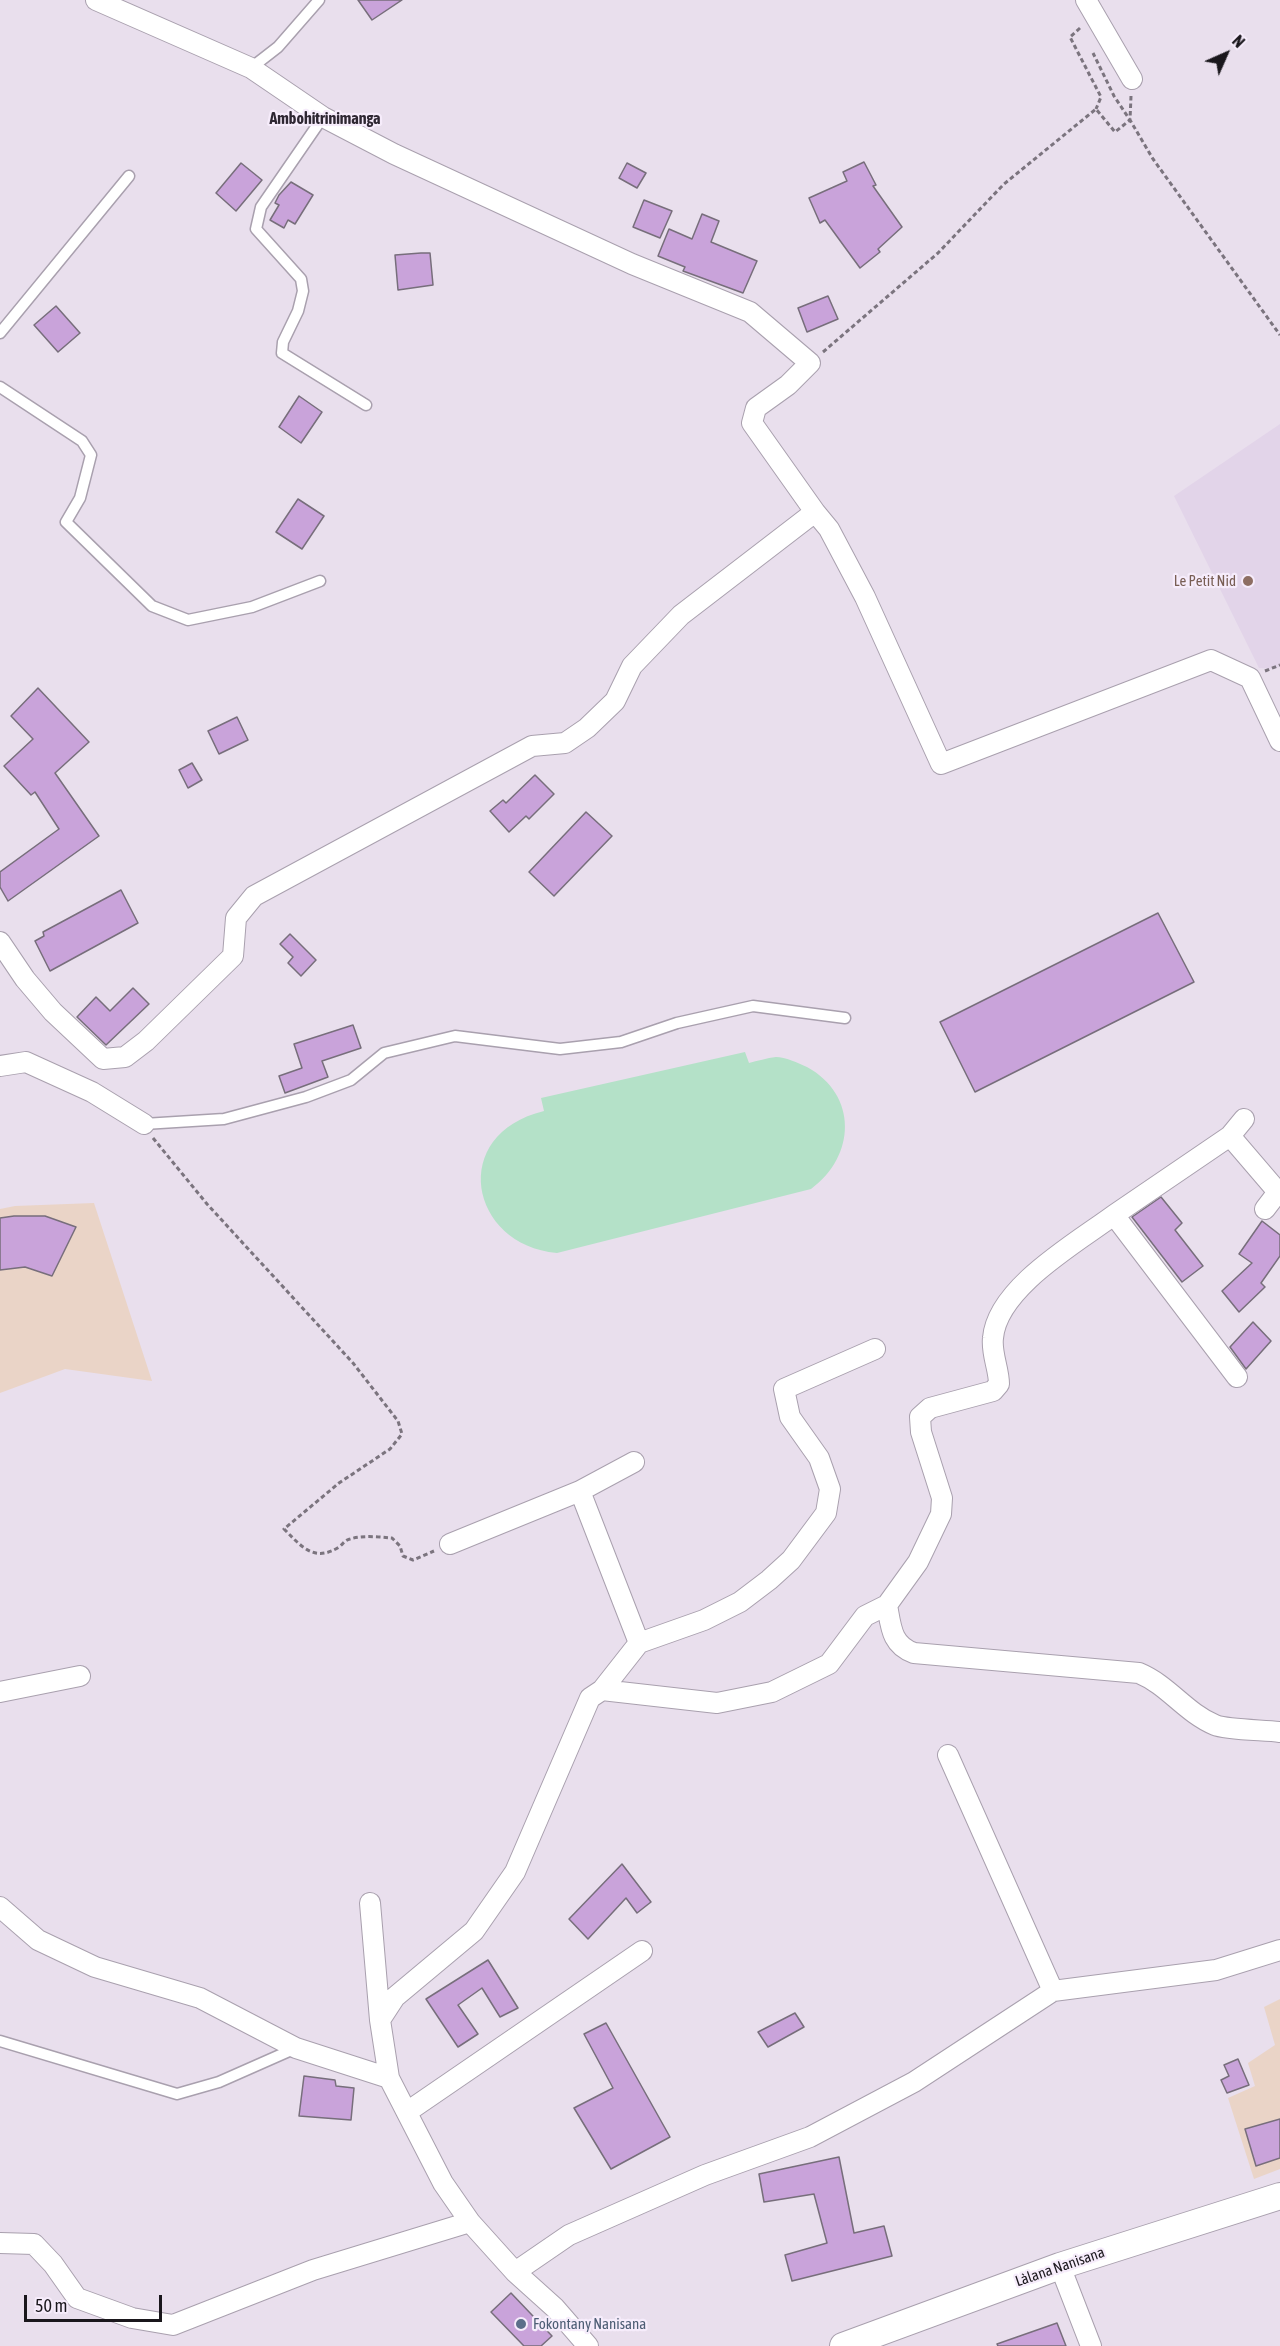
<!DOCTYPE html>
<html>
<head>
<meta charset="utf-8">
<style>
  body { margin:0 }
  #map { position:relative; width:1280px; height:2346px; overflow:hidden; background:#e9dfed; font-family:"Asap Condensed",sans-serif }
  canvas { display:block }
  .north { position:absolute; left:1196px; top:24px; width:60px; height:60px; -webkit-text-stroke:4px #f6ecfb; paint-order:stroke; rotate:45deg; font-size:16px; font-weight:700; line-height:24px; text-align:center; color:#1a171c }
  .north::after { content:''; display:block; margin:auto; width:21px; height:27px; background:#1a171c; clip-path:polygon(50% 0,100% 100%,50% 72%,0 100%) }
  .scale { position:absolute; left:24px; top:2295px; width:138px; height:27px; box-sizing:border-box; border:3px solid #1a171c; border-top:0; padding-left:8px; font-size:18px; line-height:21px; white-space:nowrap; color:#1a171c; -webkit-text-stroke:4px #f6ecfb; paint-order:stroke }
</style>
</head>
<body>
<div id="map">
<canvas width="1280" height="2346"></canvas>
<div class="north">N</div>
<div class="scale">50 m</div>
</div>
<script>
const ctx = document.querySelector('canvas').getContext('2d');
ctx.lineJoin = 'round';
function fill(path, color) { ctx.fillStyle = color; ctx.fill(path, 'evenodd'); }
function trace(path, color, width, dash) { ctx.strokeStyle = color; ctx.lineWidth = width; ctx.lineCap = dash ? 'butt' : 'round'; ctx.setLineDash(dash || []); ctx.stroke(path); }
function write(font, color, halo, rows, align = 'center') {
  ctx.font = font + ' "Asap Condensed",sans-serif'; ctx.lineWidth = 4.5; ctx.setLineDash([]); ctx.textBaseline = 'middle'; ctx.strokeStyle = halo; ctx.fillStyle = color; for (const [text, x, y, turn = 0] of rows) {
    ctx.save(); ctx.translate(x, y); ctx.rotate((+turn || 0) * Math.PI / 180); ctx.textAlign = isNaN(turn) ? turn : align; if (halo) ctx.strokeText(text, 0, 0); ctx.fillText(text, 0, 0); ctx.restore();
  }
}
fill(new Path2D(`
  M 94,1203 L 152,1381 L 65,1369 L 0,1393 L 0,1209 L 15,1206 Z
  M 1280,1999 L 1280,2169 L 1254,2179 L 1228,2098 L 1255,2086 L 1248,2063 L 1275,2045 L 1264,2007 Z`), '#ead4c7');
fill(new Path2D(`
  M 1280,424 L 1280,666 L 1275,669 L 1259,668 L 1174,496 Z`), '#e2d4e9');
fill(new Path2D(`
  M 745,1052 L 749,1063 C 757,1061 767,1058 776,1057 C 785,1057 798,1063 807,1067 C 858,1095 856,1156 811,1189 L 557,1253 C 469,1245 448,1134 544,1111 L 541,1098 Z`), '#b4e1c8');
const building = new Path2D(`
  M 358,0 L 402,0 L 372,20 Z
  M 864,162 L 876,185 L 873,186 L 902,227 L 878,249 L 880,252 L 860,268 L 825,220 L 820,223 L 809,198 L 847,181 L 843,172 Z
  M 241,163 L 262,180 L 236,211 L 216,193 Z
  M 627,163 L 646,173 L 637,188 L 619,178 Z
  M 291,182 L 313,195 L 295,224 L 288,220 L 284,228 L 270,220 L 279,205 L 275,203 L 279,195 Z
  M 644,200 L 672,211 L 660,238 L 633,227 Z
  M 702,214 L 719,221 L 711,242 L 757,261 L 743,293 L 683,271 L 685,267 L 658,256 L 669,229 L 692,239 Z
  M 421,253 L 430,253 L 433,285 L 398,290 L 395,255 Z
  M 828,296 L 838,319 L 807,332 L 798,308 Z
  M 56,306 L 80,333 L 58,352 L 34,325 Z
  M 299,396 L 322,412 L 301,443 L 279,427 Z
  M 298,499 L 324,516 L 302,549 L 276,532 Z
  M 38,688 L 89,742 L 55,773 L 99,836 L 8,901 L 0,887 L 0,872 L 59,829 L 35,792 L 31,795 L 4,766 L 33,739 L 11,716 Z
  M 237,717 L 248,740 L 219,754 L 208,731 Z
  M 192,763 L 202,780 L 188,788 L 179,770 Z
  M 535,775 L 554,794 L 529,819 L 526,816 L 509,832 L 490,811 L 503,800 L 506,803 Z
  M 586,812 L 612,836 L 554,896 L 529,872 Z
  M 121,890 L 138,923 L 50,971 L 35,941 L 44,936 L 43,932 Z
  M 1158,913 L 1194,982 L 975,1092 L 940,1022 Z
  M 290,934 L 316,960 L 301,976 L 288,963 L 293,957 L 280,944 Z
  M 133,988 L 149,1004 L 106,1045 L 77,1017 L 96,997 L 110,1011 Z
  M 353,1025 L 361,1048 L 322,1061 L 328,1077 L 285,1093 L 279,1076 L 302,1068 L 294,1044 Z
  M 1161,1197 L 1182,1223 L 1175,1230 L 1203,1266 L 1182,1282 L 1132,1217 Z
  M 14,1216 L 45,1216 L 76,1227 L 52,1276 L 25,1267 L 0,1270 L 0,1218 Z
  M 1262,1221 L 1280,1235 L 1280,1256 L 1261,1283 L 1265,1287 L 1239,1312 L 1222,1291 L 1252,1263 L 1239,1254 Z
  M 1253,1322 L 1271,1341 L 1246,1369 L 1230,1347 Z
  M 622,1864 L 651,1902 L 637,1913 L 626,1898 L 588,1939 L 569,1919 Z
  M 488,1960 L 518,2008 L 500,2017 L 482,1988 L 458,2005 L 478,2034 L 458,2047 L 426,1999 Z
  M 795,2013 L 804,2027 L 768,2047 L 758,2032 Z
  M 606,2023 L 670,2137 L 611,2169 L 574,2108 L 613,2088 L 584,2034 Z
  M 1238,2059 L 1249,2085 L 1227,2093 L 1221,2080 L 1229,2076 L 1224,2065 Z
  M 304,2076 L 335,2080 L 336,2086 L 354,2088 L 351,2120 L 299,2116 Z
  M 1280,2119 L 1280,2158 L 1256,2166 L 1245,2129 Z
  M 839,2157 L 854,2233 L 884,2226 L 892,2256 L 792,2281 L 785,2255 L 827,2243 L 814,2194 L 764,2202 L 759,2174 Z
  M 511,2293 L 552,2336 L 541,2346 L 524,2346 L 491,2312 Z
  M 1057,2323 L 1066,2346 L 998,2346 L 997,2344 Z`);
fill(building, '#c9a3da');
trace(building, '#776e7b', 1.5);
const service = new Path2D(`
  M 251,68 L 278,47 L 319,0
  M 323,117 L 261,207 L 256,229 L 301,279 L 303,291 L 298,311 L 283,342 L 282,353 L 366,405
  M 0,333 L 129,176
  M 0,387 L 82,441 L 91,455 L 80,498 L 66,522 L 152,606 L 188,620 L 252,607 L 320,581
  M 144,1124 L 224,1119 L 306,1097 L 351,1080 L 384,1053 L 455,1036 L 560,1049 L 621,1042 L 677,1023 L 753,1006 L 845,1018
  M 0,2041 L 177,2094 L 219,2082 L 296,2048`);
const minor = new Path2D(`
  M 1086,0 L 1132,79
  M 815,512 L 829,529 L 865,597 L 941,764 L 1211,660 L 1250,678 L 1280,741
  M 0,942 L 25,979 L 53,1012 L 103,1059 L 125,1057 L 146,1041 L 233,956 L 236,918 L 254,896 L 532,746 L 565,743 L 587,728 L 615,701 L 632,666 L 681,615 L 815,512 L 752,423 L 756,408 L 788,385 L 810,363 L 750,312 L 632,264 L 394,154 L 323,117 L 251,68 L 96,0
  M 0,1066 L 26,1062 L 92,1092 L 144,1124
  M 1230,1136 L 1278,1192 L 1265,1209
  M 1114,1215 L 1230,1136 L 1244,1119
  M 580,1491 L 639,1643
  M 450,1544 L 580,1491 L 634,1462
  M 887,1605 C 891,1626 891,1645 914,1653 L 1139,1673 C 1168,1685 1186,1713 1215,1725 C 1227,1730 1265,1730 1280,1732
  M 602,1690 L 717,1703 L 772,1692 L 829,1664 L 865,1616 L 887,1605 L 918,1562 L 941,1514 L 942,1498 L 921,1432 L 920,1417 L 930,1408 L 993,1391 L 999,1384 C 999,1369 991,1353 993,1338 C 997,1288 1076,1243 1114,1215 L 1237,1377
  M 0,1692 L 80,1676
  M 948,1755 L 1053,1991
  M 370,1903 L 380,2020
  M 0,1907 L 38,1940 L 95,1967 L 200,1998 L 296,2048 L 389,2078 L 443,2183 L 470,2222 L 515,2272 L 555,2308 L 588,2346
  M 389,2078 L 380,2020 L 395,1997 L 474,1931 L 515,1872 L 590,1698 L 602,1690 L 639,1643 L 704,1620 L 740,1602 L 769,1580 L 791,1560 L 826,1513 L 830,1489 L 819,1458 L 790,1417 L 784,1389 L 875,1349
  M 407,2112 L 642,1951
  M 0,2243 L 34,2244 L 53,2264 L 77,2298 L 132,2318 L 173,2325 L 313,2270 L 470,2222
  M 1060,2266 L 1091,2346
  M 515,2272 L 569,2235 L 705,2175 L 810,2137 L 914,2082 L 1053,1991 L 1216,1970 L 1280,1950`);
const tertiary = new Path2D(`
  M 843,2346 L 1060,2266 L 1280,2196`);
trace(service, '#a9a0ae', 13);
trace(minor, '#a9a0ae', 22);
trace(tertiary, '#a9a0ae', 28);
trace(new Path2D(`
  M 1080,28 L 1070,37 L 1101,97 L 1096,109
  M 1131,96 L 1130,120 L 1153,159 L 1280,335
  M 823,352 L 938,253 L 1004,184 L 1096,109 L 1115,132 L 1130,120 L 1114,96 L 1093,53
  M 1265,671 L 1280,665
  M 153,1138 L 207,1204 L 353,1363 L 398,1421 L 402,1434 L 390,1449 L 339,1483 L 284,1529 C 301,1546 314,1563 339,1547 C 343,1544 345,1540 350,1539 C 363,1535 379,1537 392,1538 L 400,1546 L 403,1556 L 413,1560 L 434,1551`), '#7b747e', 3, [4.5, 3]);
trace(service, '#fff', 10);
trace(minor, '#fff', 20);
trace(tertiary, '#fff', 26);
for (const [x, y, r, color] of [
  [1248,581,6,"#8d6e63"],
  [521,2324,6,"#5c6f8a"]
]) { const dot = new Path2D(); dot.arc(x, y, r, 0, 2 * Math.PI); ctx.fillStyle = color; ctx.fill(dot); trace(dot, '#f6ecfb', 2); }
write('15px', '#785e54', '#f6ecfb', [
  ["Le Petit Nid",1236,581]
], 'right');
write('15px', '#1a171c', '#f6ecfb', [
  ["Làlana Nanisana",1060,2267,-19]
]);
write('15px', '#4e5e75', '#f6ecfb', [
  ["Fokontany Nanisana",533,2324]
], 'left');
write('bold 16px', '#2e2732', '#f6ecfb', [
  ["Ambohitrinimanga",325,119]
]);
</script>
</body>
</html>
